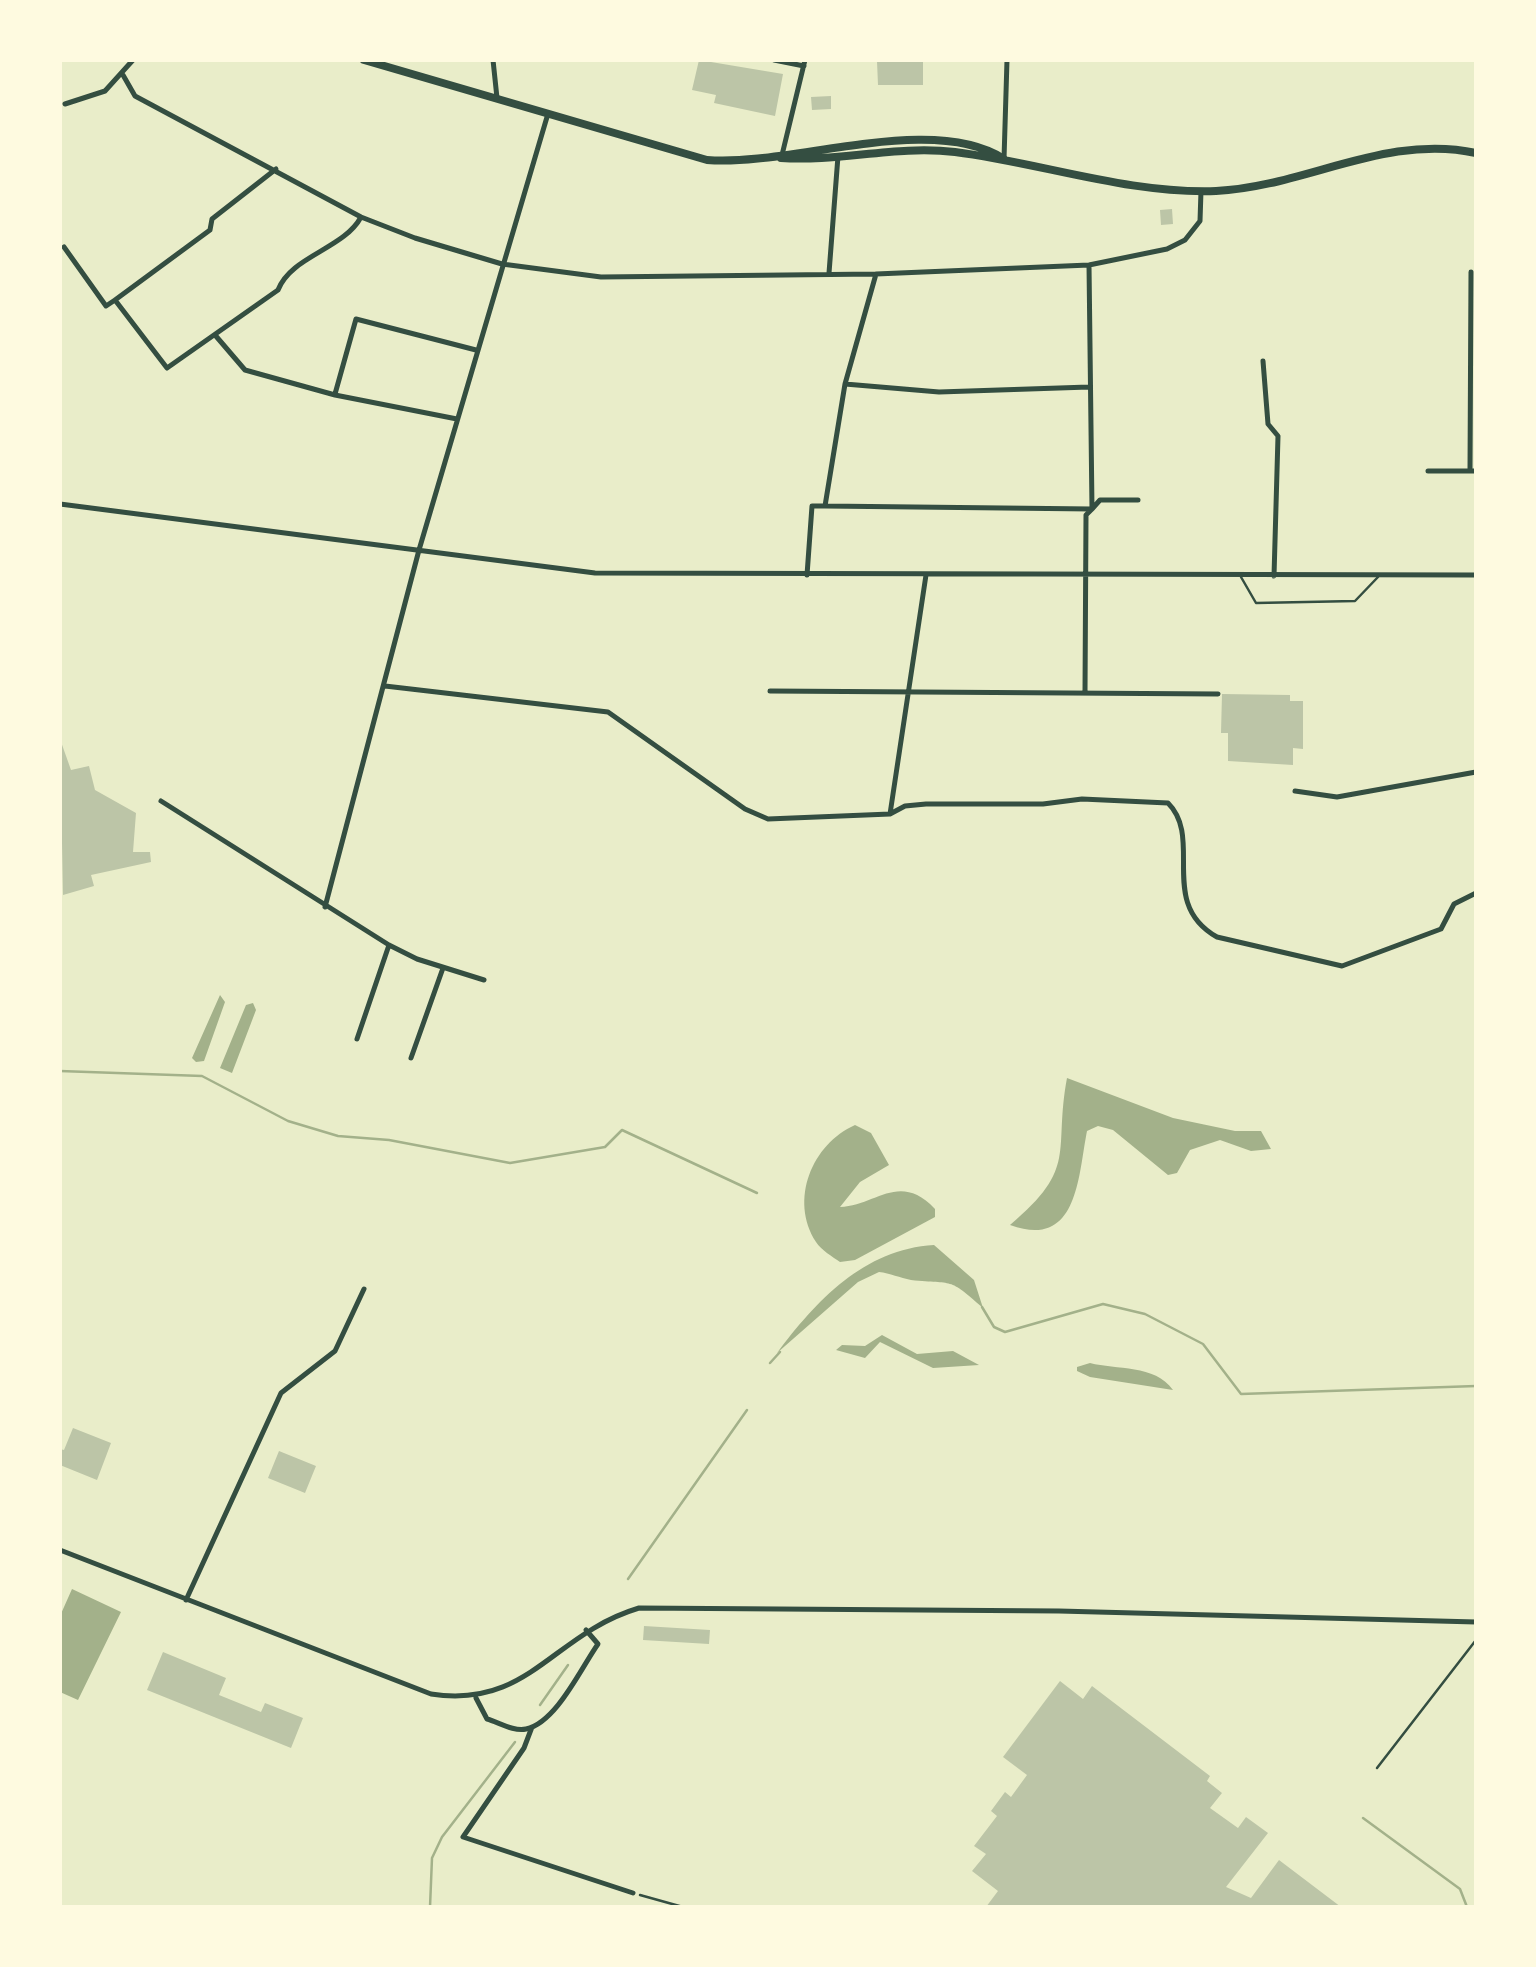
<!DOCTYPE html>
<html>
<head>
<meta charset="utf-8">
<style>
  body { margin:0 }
  #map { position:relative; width:1536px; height:1967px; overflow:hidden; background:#e9edc9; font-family:"Libre Baskerville",serif }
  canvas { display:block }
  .frame { position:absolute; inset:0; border:62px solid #fefae0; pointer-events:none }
</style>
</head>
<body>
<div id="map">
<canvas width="1536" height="1967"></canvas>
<div class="frame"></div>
</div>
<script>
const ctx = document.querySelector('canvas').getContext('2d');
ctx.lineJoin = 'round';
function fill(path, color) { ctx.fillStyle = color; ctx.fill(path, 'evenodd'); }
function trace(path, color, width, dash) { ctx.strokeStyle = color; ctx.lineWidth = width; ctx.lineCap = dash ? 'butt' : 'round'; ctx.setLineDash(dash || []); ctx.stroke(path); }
fill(new Path2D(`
  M 220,995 L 225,1002 L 204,1061 L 196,1062 L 192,1058 Z
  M 253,1003 L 256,1010 L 232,1073 L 220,1068 L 246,1005 Z
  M 1067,1078 L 1173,1118 L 1235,1131 L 1261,1131 L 1271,1149 L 1251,1151 L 1220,1140 L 1190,1150 L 1177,1173 L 1168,1175 L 1113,1130 L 1098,1126 L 1087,1131 C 1078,1177 1078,1250 1010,1225 C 1079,1167 1053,1153 1067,1078 Z
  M 855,1125 L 871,1133 L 889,1165 L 860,1182 L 840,1207 C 876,1206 899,1171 935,1209 L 935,1217 L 855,1260 L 840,1262 C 833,1257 821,1250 816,1242 C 789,1200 812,1144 855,1125 Z
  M 934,1245 L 974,1280 L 983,1308 C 947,1276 955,1285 911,1280 C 900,1278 890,1273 879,1272 L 858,1282 L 777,1353 C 816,1301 864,1249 934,1245 Z
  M 882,1335 L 917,1354 L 953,1351 L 979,1365 L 933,1368 L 880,1342 L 865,1358 L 836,1350 L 842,1345 L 865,1346 Z
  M 1090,1363 C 1116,1370 1155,1364 1173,1390 L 1090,1377 L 1077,1371 L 1077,1367 Z
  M 72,1589 L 121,1612 L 78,1700 L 60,1692 L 60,1616 Z`), '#a3b18a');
trace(new Path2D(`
  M 60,1071 L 202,1076 L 288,1121 L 338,1136 L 389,1140 L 510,1163 L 605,1147 L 622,1130 L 757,1193
  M 982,1307 L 994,1327 L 1005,1332 L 1103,1304 L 1145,1314 L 1203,1344 L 1241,1394 L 1476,1386
  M 770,1363 L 780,1352
  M 628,1579 L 747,1410
  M 540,1705 L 568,1665
  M 1363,1818 L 1460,1889 L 1467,1907
  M 430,1907 L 432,1858 L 442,1837 L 515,1742`), '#a3b18a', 2.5);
fill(new Path2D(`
  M 699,60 L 783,74 L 775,116 L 714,103 L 716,95 L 692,90 Z
  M 923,60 L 923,85 L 878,85 L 877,61 Z
  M 831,96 L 831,109 L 812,110 L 811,97 Z
  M 1172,209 L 1173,224 L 1161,225 L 1160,210 Z
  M 1222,694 L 1290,695 L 1290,701 L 1303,701 L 1303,749 L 1293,748 L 1293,765 L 1228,761 L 1228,733 L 1221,733 Z
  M 60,739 L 71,770 L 89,766 L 95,790 L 136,813 L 133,852 L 150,852 L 151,862 L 91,875 L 94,886 L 63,895 Z
  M 73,1428 L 111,1443 L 97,1480 L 60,1465 L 60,1449 L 64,1450 Z
  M 279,1451 L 316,1466 L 305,1493 L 268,1478 Z
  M 644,1626 L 710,1630 L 709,1644 L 643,1640 Z
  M 163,1652 L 226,1678 L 219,1695 L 261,1712 L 265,1703 L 303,1718 L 291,1748 L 147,1690 Z
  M 1060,1681 L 1083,1699 L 1092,1686 L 1210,1776 L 1207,1781 L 1222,1793 L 1210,1808 L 1238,1828 L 1246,1817 L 1268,1833 L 1226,1887 L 1251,1898 L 1279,1860 L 1341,1907 L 986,1907 L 998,1891 L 972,1871 L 986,1854 L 974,1846 L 997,1816 L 991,1811 L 1005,1792 L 1011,1797 L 1027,1775 L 1003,1757 Z`), '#bcc5a7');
trace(new Path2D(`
  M 640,1895 L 683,1907`), '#344e41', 2.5);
trace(new Path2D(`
  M 1241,577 L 1256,603 L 1355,601 L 1378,577
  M 1377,1768 L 1476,1640`), '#344e41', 2.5);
trace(new Path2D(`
  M 493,60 L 497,98
  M 774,60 L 804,66
  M 123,75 L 135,96 L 361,217 L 415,238 L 502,264 L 601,277 L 876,274 L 1089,265 L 1167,249 L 1185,240 L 1200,221 L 1201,191
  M 65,104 L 105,91 L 133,60
  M 782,155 L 805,60
  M 1004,159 L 1007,60
  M 276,169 L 212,219 L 210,230 L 115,300 L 167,368 L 278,290 C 291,256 344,249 361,217
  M 64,247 L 106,306 L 115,300
  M 829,273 L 838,156
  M 215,335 L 245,370 L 335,395 L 457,419
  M 1263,361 L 1268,424 L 1278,436 L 1274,576
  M 845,384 L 939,392 L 1089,387
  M 335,394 L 356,319 L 476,350
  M 1428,471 L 1476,471
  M 1470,471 L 1471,272
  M 60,504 L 595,573 L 1476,575
  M 825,506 L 1092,509 L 1100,500 L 1138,500
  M 807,575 L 812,506 L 825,506 L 845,384 L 876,274
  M 385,686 L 608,712 L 745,809 L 768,819 L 890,814 L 905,806 L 926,804 L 1043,804 L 1082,799 L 1168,803 C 1204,839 1157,903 1217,937 L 1342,966 L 1441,929 L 1454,904 L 1476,893
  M 770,691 L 1218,694
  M 1085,692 L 1086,515 L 1092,509 L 1089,265
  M 1295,791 L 1337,797 L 1476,772
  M 161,801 L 389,945 L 417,959 L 484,980
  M 890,814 L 926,575
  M 325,907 L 419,550 L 547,117
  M 357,1039 L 389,945
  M 411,1058 L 443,968
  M 60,1550 L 431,1694 C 529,1709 552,1634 639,1608 L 1059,1611 L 1476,1622
  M 186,1600 L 281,1393 L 335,1351 L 364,1289
  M 476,1698 L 487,1719 C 498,1722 514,1732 526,1729 C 556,1723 581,1668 598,1644 L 586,1630
  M 532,1727 L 524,1748 L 463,1837 L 633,1893`), '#344e41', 5);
trace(new Path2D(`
  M 364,60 L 707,160 C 790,167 931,112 1004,159
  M 781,158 C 839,162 896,145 955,152 C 1042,163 1127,194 1216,191 C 1304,187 1387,133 1476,153`), '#344e41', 8);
</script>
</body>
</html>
